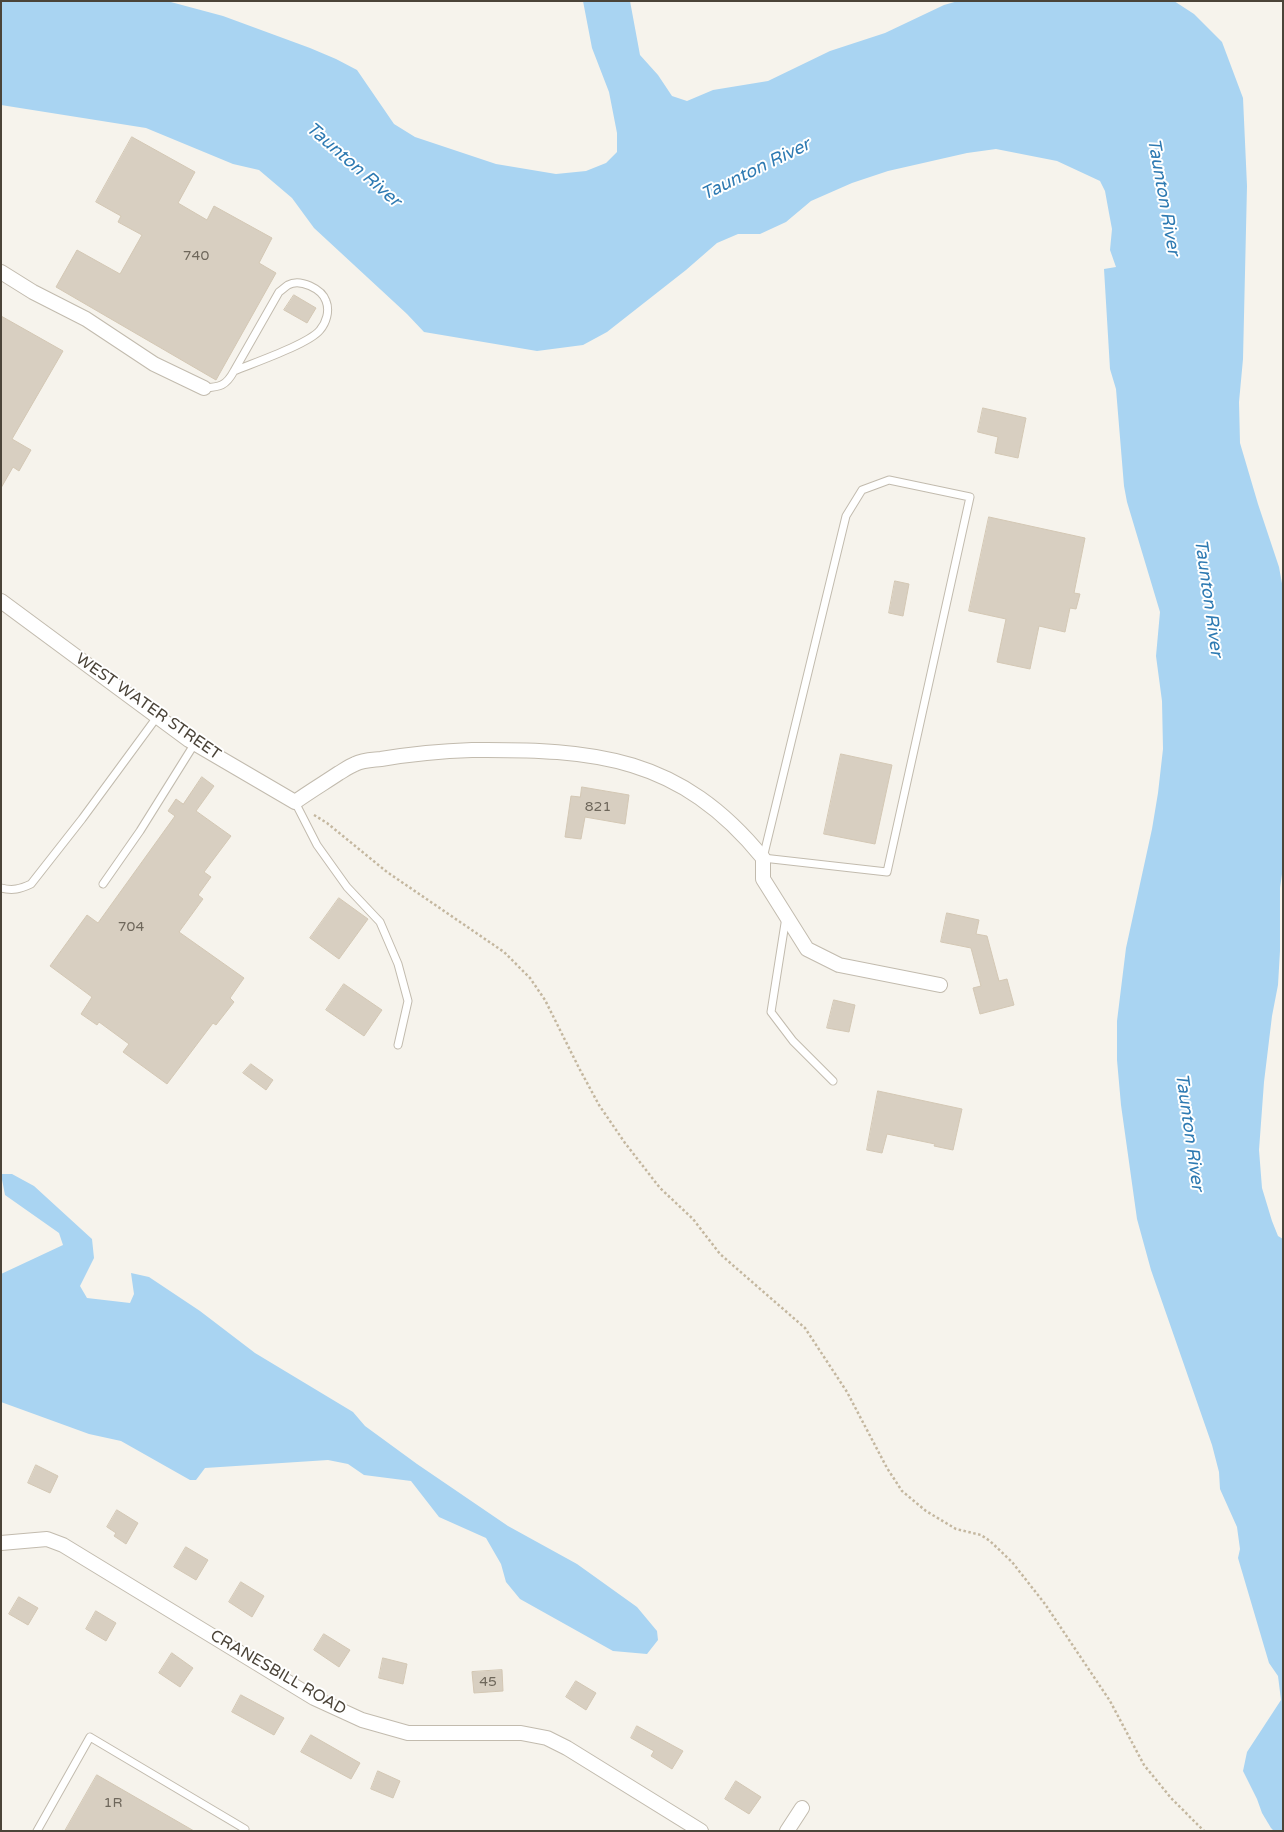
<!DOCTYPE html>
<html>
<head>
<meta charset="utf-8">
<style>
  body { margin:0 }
  #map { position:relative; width:1284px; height:1832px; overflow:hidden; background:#f6f3ec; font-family:"Varela Round",sans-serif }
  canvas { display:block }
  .frame { position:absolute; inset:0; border:2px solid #4b4439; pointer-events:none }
</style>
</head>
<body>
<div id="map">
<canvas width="1284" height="1832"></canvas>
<div class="frame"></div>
</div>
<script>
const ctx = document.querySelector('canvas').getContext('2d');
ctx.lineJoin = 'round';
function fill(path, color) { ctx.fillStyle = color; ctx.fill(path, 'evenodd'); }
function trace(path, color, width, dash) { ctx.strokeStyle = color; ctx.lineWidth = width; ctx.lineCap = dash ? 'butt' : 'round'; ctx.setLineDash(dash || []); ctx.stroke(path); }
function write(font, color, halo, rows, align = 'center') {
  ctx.font = font + ' "Varela Round",sans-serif'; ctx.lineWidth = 4; ctx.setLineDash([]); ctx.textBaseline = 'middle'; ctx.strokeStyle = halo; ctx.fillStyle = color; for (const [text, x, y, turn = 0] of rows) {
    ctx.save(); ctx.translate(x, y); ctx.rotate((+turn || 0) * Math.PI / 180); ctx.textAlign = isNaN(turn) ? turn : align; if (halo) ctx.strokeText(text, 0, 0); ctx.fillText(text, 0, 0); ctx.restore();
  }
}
fill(new Path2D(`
  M 1,1 L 167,1 L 223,16 L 310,48 L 336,59 L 357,70 L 394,124 L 415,137 L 496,164 L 556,174 L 586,171 L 606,163 L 617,152 L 617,133 L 609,92 L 592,48 L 583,1 L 630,1 L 640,55 L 658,75 L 672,96 L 687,101 L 713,90 L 768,81 L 830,51 L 885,33 L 944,5 L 958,1 L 1174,1 L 1194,14 L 1222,42 L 1243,98 L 1247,186 L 1243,359 L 1239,402 L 1240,443 L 1258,504 L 1279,567 L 1283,589 L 1283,867 L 1280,888 L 1280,951 L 1278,985 L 1272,1016 L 1264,1082 L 1259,1150 L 1262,1188 L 1272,1221 L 1278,1236 L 1283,1239 L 1283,1831 L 1274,1831 L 1271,1828 L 1262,1813 L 1257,1799 L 1243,1771 L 1247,1752 L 1281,1700 L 1278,1676 L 1269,1663 L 1238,1558 L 1240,1549 L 1237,1527 L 1220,1489 L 1219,1472 L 1212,1445 L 1151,1270 L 1137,1219 L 1121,1105 L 1117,1060 L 1117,1021 L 1126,948 L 1152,829 L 1158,793 L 1163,749 L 1162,701 L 1156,656 L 1160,612 L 1127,502 L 1124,486 L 1116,389 L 1110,369 L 1104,269 L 1116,267 L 1110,250 L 1112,229 L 1109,213 L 1105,191 L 1100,181 L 1057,161 L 996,149 L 967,153 L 888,171 L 852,183 L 811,201 L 786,222 L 760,234 L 738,234 L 717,243 L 686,270 L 607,332 L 583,345 L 537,351 L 424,332 L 407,314 L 314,228 L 292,198 L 259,170 L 233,164 L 146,128 L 1,105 Z
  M 1,1174 L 12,1174 L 34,1186 L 92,1239 L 94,1258 L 80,1286 L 87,1298 L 130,1303 L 134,1294 L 131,1273 L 149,1277 L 200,1311 L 255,1353 L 353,1412 L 365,1426 L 417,1464 L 508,1526 L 577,1564 L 637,1607 L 657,1631 L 658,1640 L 647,1654 L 613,1651 L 520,1599 L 506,1582 L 501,1564 L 486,1538 L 439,1517 L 411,1481 L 364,1475 L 348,1464 L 328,1460 L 205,1468 L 196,1480 L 190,1480 L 121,1441 L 89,1434 L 1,1402 L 1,1274 L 63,1245 L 59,1233 L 5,1195 Z`), '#a9d4f2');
const building = new Path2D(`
  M 132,137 L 195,172 L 178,203 L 207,220 L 214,206 L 272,238 L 259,263 L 276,273 L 216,380 L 56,287 L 77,250 L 120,274 L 142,235 L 118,222 L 121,216 L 96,202 Z
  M 294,295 L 316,308 L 307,323 L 284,310 Z
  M 1,316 L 63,351 L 12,439 L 31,450 L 19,471 L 13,467 L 1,488 Z
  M 983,408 L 1026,418 L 1018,458 L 995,453 L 998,437 L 978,432 Z
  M 989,517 L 1085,538 L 1074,593 L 1080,594 L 1076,609 L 1070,608 L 1065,632 L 1039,626 L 1030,669 L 997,662 L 1006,619 L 969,611 Z
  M 895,581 L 909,584 L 903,616 L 889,613 Z
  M 841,754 L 892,765 L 875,844 L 824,834 Z
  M 202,777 L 214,786 L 196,811 L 231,836 L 204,872 L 211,877 L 198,895 L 203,899 L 179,932 L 244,978 L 230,998 L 234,1002 L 216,1025 L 213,1023 L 167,1084 L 123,1052 L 129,1044 L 99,1022 L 97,1025 L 81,1014 L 92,997 L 50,966 L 87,915 L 98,923 L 175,816 L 168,811 L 176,799 L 183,804 Z
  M 582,787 L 629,795 L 625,824 L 585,817 L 581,839 L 565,837 L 571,796 L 580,797 Z
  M 339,898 L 368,919 L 339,959 L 310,938 Z
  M 947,913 L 979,920 L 976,934 L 987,936 L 999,981 L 1007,979 L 1014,1005 L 980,1014 L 973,988 L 981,986 L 971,948 L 941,942 Z
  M 344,984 L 382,1010 L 364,1036 L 326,1010 Z
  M 834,1000 L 855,1005 L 849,1032 L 827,1028 Z
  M 251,1064 L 273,1080 L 266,1090 L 243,1073 Z
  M 878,1091 L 962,1109 L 953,1150 L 934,1146 L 935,1144 L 887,1134 L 882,1153 L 867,1150 Z
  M 36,1465 L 58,1476 L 50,1493 L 28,1483 Z
  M 117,1510 L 138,1523 L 126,1544 L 114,1536 L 116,1533 L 107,1527 Z
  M 186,1547 L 208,1560 L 196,1580 L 174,1567 Z
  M 241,1582 L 264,1596 L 252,1617 L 229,1602 Z
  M 19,1597 L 38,1608 L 28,1625 L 9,1614 Z
  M 96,1611 L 116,1623 L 106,1641 L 86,1629 Z
  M 324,1634 L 350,1650 L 339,1667 L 314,1650 Z
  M 172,1653 L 193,1668 L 180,1687 L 159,1673 Z
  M 383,1658 L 407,1664 L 403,1684 L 379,1678 Z
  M 502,1670 L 503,1691 L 474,1693 L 472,1672 Z
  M 576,1681 L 596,1693 L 586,1710 L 566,1697 Z
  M 241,1695 L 284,1718 L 274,1735 L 232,1712 Z
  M 637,1726 L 683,1751 L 672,1769 L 651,1756 L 654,1751 L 631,1738 Z
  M 311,1735 L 360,1763 L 351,1779 L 301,1752 Z
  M 378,1771 L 400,1781 L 393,1798 L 371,1789 Z
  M 97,1775 L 194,1831 L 65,1831 Z
  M 736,1781 L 761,1797 L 749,1814 L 725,1799 Z`);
fill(building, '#d8cfc1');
trace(building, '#d3c7b4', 1);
const lane = new Path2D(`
  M 204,388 C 220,387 226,386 234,371 L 279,292 C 282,290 285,287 288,285 C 300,278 322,289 326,301 C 330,311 326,323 320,330 C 309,344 253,363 234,371
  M 889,480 L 970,497 L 887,872 L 763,858 L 846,516 L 862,490 Z
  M 295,802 L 317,845 L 347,887 L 380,922 L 398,964 L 408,1001 L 398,1045
  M 103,884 L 140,831 L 195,743
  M 1,888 C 13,891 20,889 31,884 L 82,819 L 157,717
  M 786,917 L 771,1012 L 793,1041 L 833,1081
  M 37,1831 L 90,1737 L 245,1829`);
const street = new Path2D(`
  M 1,272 L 33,292 L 86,319 L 154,364 L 204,388
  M 1,601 L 189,740 L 295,802 C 309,792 324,783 339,773 C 344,770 350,766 355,764 C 363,760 373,760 381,759 C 411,754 441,751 472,750 C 595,749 680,756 763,858 L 763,879 L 807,949 L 839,965 L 940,985
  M 1,1543 L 47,1539 L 63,1545 L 314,1698 L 362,1720 L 408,1733 L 521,1733 L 547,1738 L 567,1748 L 701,1831
  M 787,1831 L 802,1808`);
trace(lane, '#c2bbae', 9);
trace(street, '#c2bbae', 16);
trace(new Path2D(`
  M 314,815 L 327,823 L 387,872 L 504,952 L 530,978 L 545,1000 L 579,1068 L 599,1105 L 625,1143 L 660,1188 L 693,1219 L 720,1254 L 805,1328 L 847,1392 L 887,1468 L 902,1491 L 926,1511 L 956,1529 L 981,1535 L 990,1541 L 1012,1562 L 1045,1604 L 1110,1701 L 1144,1765 L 1171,1798 L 1204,1831`), '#c4b79f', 2.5, [2.5, 2.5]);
trace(lane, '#fff', 7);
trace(street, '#fff', 14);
write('14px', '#6e675b', null, [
  ["740",196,256],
  ["821",598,807],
  ["704",131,927],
  ["45",488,1682],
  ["1R",113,1803]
]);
write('16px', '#4b4439', '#fff', [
  ["WEST WATER STREET",148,707,35],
  ["CRANESBILL ROAD",278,1673,30]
]);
write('italic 18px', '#2e7ab2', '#fff', [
  ["Taunton River",353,165,41],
  ["Taunton River",756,170,-26],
  ["Taunton River",1163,197,80],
  ["Taunton River",1208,598,82],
  ["Taunton River",1189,1132,82]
]);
</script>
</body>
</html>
